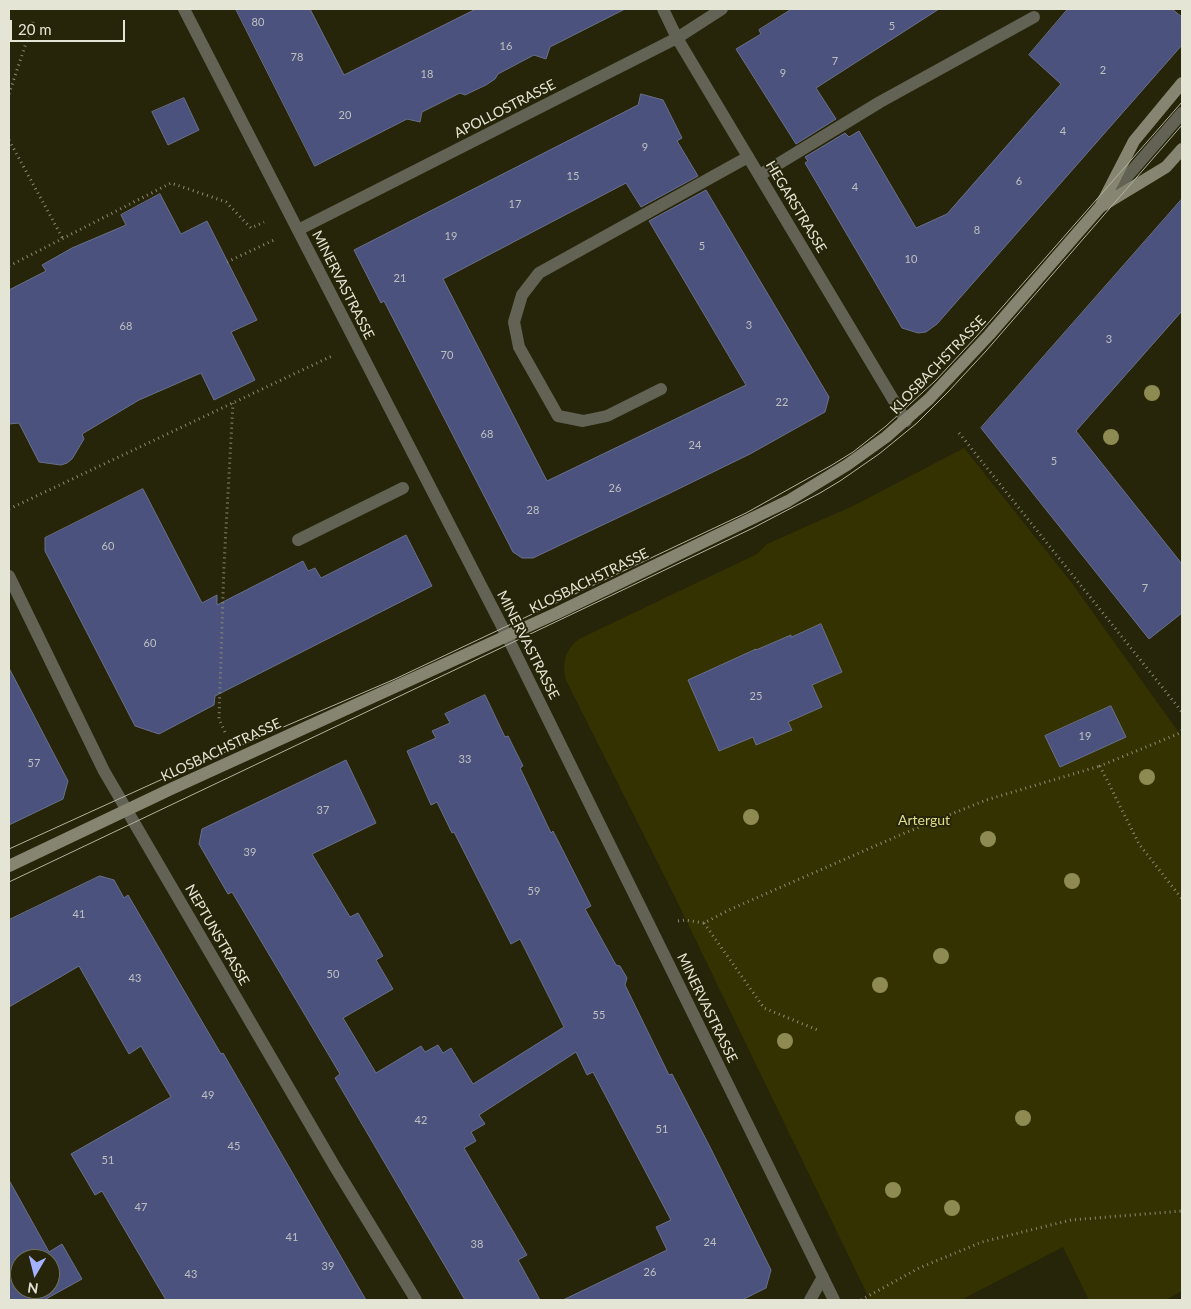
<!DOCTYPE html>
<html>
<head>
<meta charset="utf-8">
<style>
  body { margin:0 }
  #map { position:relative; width:1191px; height:1309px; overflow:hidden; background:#262509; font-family:Lato,sans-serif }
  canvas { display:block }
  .frame { position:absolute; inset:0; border:10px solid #e5e5d5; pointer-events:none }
  .north { position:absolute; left:10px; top:1249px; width:50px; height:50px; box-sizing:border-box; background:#262509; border:1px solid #72725b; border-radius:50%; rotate:188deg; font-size:14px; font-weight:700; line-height:20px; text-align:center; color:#e5e5d5 }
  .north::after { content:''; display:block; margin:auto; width:18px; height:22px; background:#a4b1fc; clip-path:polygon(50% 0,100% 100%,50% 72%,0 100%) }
  .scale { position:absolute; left:10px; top:20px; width:115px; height:22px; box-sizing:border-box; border:2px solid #e5e5d5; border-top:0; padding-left:6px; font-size:15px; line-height:18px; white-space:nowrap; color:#e5e5d5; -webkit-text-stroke:4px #262509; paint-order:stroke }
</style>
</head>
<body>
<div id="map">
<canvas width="1191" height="1309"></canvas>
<div class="frame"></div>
<div class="north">N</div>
<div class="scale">20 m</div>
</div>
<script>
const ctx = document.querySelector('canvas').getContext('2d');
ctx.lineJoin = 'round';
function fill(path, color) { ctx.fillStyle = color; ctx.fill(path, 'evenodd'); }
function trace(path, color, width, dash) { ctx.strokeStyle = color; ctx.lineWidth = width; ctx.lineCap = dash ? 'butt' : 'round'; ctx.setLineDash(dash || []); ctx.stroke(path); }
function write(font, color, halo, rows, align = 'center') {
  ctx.font = font + ' Lato,sans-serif'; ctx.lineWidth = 4; ctx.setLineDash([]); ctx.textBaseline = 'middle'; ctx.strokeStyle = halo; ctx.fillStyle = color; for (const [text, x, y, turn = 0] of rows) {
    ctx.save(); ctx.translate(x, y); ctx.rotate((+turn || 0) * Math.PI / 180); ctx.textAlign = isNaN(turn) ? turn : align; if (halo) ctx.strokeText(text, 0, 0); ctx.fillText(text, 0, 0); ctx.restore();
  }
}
fill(new Path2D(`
  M 964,448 L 1071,582 L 1182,737 L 1182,1291 L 1165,1300 L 1089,1300 L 1063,1247 L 961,1300 L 870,1300 L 673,893 L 566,680 C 562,663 565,649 579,639 L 757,554 L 767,544 L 855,505 Z`), '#343200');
const building = new Path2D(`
  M 236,9 L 310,9 L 344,75 L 476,9 L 625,9 L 550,47 L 546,59 L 534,55 L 498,74 L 495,79 L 486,85 L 465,95 L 460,93 L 422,112 L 420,122 L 407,119 L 315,166 Z
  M 792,9 L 939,9 L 816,88 L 836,119 L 796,144 L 736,49 L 761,34 L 759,30 Z
  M 1068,9 L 1172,9 L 1182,17 L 1182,45 L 937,324 L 926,332 L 918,333 L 902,328 L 805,163 L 808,161 L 805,157 L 845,133 L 849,137 L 859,131 L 916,228 L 947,214 L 1061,84 L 1029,55 Z
  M 641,94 L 663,100 L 682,138 L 677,141 L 698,176 L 641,207 L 626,183 L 443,279 L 547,481 L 746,385 L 649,221 L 706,190 L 829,397 L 825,412 L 750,454 L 668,494 L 533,558 L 522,558 L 513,552 L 384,301 L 381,303 L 354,250 L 638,105 Z
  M 184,98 L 199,130 L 168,145 L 152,112 Z
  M 160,194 L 181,234 L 207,221 L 257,320 L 231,332 L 255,380 L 214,400 L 201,373 L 139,400 L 82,434 L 84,439 L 72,459 L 67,463 L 61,465 L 39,462 L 19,423 L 9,424 L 9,290 L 46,271 L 42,265 L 72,248 L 126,225 L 121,215 Z
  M 1182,199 L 1182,311 L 1076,431 L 1182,564 L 1182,613 L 1149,639 L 981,428 Z
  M 143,489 L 202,603 L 217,595 L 217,605 L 303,561 L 308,571 L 315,568 L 321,578 L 406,535 L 432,586 L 215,696 L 214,705 L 159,734 L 135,726 L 45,551 L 45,538 Z
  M 821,624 L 842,672 L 812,685 L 822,707 L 788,722 L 792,730 L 756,745 L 753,737 L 719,751 L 688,680 L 756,649 L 756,650 L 791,635 L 791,637 Z
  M 9,668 L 68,781 L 63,799 L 9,825 Z
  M 485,695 L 505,737 L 508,736 L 523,766 L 520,768 L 551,833 L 553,831 L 591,906 L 585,909 L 616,965 L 620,966 L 627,978 L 625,985 L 669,1075 L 672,1074 L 710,1147 L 771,1270 L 766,1288 L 742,1300 L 563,1300 L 667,1250 L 656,1227 L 671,1220 L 593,1072 L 587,1075 L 576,1052 L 479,1115 L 485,1124 L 471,1132 L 476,1141 L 464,1148 L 527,1255 L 518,1260 L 540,1300 L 465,1300 L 335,1078 L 340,1074 L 232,892 L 228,894 L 199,844 L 202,829 L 346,760 L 376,823 L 312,854 L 350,917 L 358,913 L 383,956 L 376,960 L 393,989 L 343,1018 L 376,1073 L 421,1046 L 425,1052 L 438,1045 L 443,1053 L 451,1048 L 473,1084 L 564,1027 L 520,939 L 511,944 L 454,832 L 452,833 L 437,802 L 431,805 L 407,751 L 436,738 L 432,731 L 450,723 L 445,714 Z
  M 1111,706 L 1126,737 L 1060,767 L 1045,736 Z
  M 100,876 L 114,880 L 124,898 L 128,895 L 221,1054 L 223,1053 L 366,1300 L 166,1300 L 102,1191 L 95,1195 L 71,1154 L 171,1097 L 141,1046 L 129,1054 L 79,966 L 9,1007 L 9,920 Z
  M 9,1180 L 49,1252 L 62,1244 L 82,1279 L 44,1300 L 9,1300 ZM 20,1259 L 50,1259 L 50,1289 L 20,1289 Z`);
fill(building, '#4b527e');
trace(building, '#6a708b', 1);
trace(new Path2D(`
  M 9,94 L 34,19
  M 9,140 L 63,239
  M 227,262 L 274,240
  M 9,266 L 171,183 L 226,202 L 251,228 L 264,222
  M 959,433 L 1182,712
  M 9,509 L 334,355
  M 1182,730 L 1180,733 L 1100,766 L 1139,844 L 1182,899
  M 225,732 L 219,719 L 224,565 L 233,403
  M 678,921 L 685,920 L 704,923 L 731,909 L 900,835 L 986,800 L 1100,766
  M 704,923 L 764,1008 L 820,1031
  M 861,1300 L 919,1268 L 982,1242 L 1071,1220 L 1182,1211`), '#8a8a74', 3, [1, 4]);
trace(new Path2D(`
  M 760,175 L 880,102 L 1034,17
  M 1105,202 L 1182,113
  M 661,389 L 607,416 L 583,421 L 558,416 L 519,347 L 514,322 L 522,295 L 539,273 L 748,157
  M 298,540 L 403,488`), '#626255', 12);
trace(new Path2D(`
  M 184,9 L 507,636 L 834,1300
  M 663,9 L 677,38 L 906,421
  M 298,230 L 677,38 L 722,9
  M 9,576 L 104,771 L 335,1167 L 416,1300
  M 810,1300 L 823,1277`), '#626255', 12);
trace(new Path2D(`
  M 1100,207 L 1166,167 L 1182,149
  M 9,866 L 173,788 L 557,613 L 788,501 L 847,465 L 886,437 L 929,399 L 989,335 L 1100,207 L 1134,141 L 1182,83`), '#858571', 12);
trace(new Path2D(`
  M 9,849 L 167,777 L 395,679 L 746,513 L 832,465 L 853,452 L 886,426 L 935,381 L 976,337 L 1182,102
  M 9,882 L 753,528 L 820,493 L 840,481 L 879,454 L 917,423 L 949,391 L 986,351 L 1182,125`), '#b4b3a0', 1);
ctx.fillStyle = '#8d8b52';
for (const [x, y] of [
  [1152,393],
  [1111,437],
  [1147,777],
  [751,817],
  [988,839],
  [1072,881],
  [941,956],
  [880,985],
  [785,1041],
  [1023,1118],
  [893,1190],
  [952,1208]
]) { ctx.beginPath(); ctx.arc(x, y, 8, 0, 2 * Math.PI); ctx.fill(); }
write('11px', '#bec0bf', null, [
  ["80",258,22],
  ["5",892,26],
  ["16",506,46],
  ["78",297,57],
  ["7",835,61],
  ["2",1103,70],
  ["9",783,73],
  ["18",427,74],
  ["20",345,115],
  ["4",1063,131],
  ["9",645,147],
  ["15",573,176],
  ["6",1019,181],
  ["4",855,187],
  ["17",515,204],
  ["8",977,230],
  ["19",451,236],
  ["5",702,246],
  ["10",911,259],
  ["21",400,278],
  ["3",749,325],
  ["68",126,326],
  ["3",1109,339],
  ["70",447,355],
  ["22",782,402],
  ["68",487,434],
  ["24",695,445],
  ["5",1054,461],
  ["26",615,488],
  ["28",533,510],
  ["60",108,546],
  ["7",1145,588],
  ["60",150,643],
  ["25",756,696],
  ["19",1085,736],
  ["33",465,759],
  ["57",34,763],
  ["37",323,810],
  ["39",250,852],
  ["59",534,891],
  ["41",79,914],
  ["50",333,974],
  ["43",135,978],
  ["55",599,1015],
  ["49",208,1095],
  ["42",421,1120],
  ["51",662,1129],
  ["45",234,1146],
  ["51",108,1160],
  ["47",141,1207],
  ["41",292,1237],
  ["24",710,1242],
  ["38",477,1244],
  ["39",328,1266],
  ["26",650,1272],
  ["43",191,1274]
]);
write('14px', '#e5e5d5', '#262509', [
  ["APOLLOSTRASSE",505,109,-27],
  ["HEGARSTRASSE",796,207,59],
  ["MINERVASTRASSE",343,285,63],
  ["KLOSBACHSTRASSE",938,365,-46],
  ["KLOSBACHSTRASSE",589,581,-26],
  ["MINERVASTRASSE",528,645,63],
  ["KLOSBACHSTRASSE",221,750,-25],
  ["NEPTUNSTRASSE",217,935,60],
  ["MINERVASTRASSE",707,1008,64]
]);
write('14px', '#e1de8d', '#262509', [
  ["Artergut",924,820]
]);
</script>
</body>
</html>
